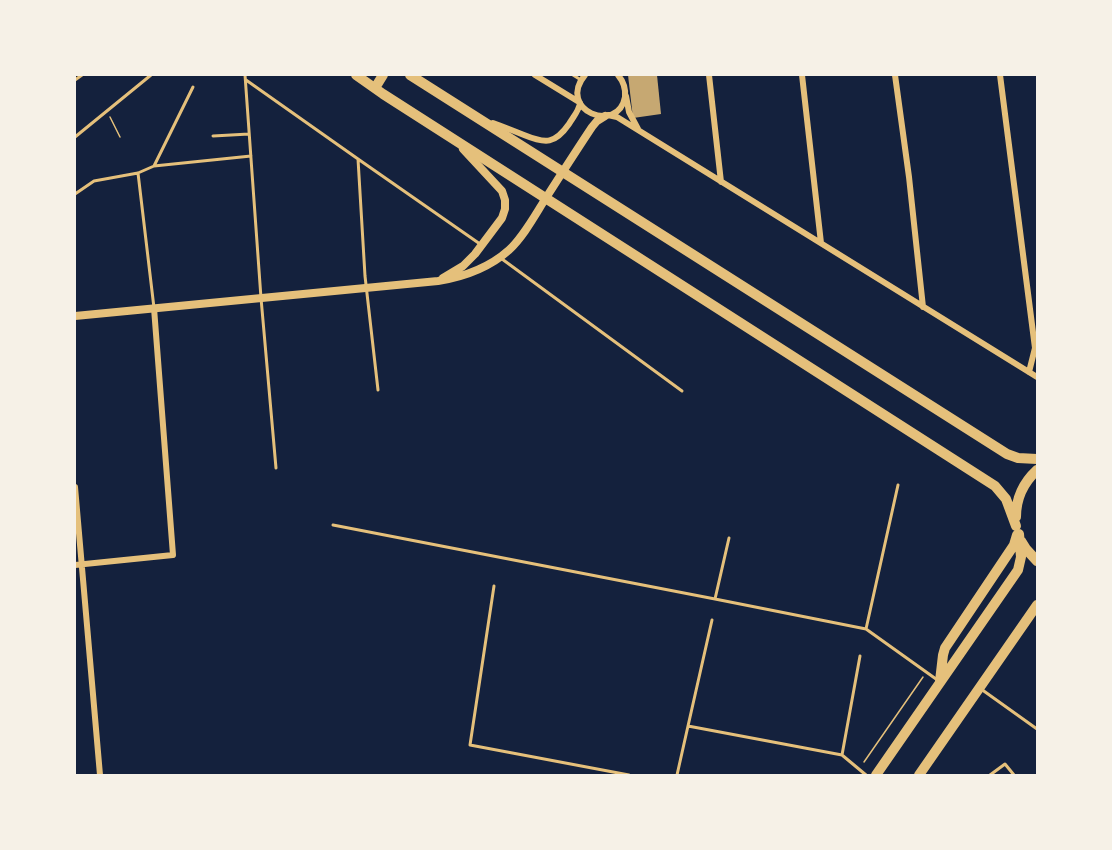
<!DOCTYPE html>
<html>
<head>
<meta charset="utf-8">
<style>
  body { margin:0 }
  #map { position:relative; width:1112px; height:850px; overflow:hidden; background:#14213d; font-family:Helvetica,sans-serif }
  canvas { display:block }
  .frame { position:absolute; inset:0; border:76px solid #f6f1e7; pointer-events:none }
</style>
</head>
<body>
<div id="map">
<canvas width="1112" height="850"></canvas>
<div class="frame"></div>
</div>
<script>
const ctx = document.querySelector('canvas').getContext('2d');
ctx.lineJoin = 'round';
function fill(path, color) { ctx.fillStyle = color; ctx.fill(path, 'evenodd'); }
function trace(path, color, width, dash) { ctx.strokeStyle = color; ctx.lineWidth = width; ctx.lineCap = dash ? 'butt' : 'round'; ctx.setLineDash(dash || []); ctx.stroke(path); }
fill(new Path2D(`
  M 628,75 L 657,75 L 661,114 L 633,118 Z`), '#c6a872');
trace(new Path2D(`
  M 110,117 L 120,137
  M 864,762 L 923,677`), '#e5c07b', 1.5);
trace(new Path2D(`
  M 245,75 L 261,298 L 276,468
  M 573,75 L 581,80
  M 75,80 L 82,75
  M 246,80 L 358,159 L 480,244
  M 213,136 L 249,134
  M 75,137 L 151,75
  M 358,159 L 365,276 L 378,390
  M 154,166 L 251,156
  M 138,173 L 154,308
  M 75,194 L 94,181 L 138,173 L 154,166 L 193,87
  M 502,259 L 682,391
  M 898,485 L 866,629 L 936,679
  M 333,525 L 715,599
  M 729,538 L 715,599 L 866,629
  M 494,586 L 470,745 L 629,775
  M 712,620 L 688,726 L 842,755
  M 860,656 L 842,755 L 866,775
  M 981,689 L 1037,729
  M 677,775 L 688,726
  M 990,775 L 1005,764 L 1014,775`), '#e5c07b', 3);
trace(new Path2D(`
  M 535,75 L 579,102
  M 585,75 C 556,110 618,135 625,97 C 626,88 623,81 618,75
  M 709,75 L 721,182
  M 802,75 L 821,243
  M 895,75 L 909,177 L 923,307
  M 1000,75 L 1035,348 L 1029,372
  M 626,96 L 629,112 L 638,129
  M 608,115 L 617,117 L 1037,377
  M 493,123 C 504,127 514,131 524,135 C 546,144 555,144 569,124 C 573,117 579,111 580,103
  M 75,487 L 100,775
  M 75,565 L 173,555 L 154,308`), '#e5c07b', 6);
trace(new Path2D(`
  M 443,278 L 463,266 L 475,254 L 502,218 L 505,209 L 505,200 L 502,191 L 463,149
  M 75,316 L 438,281 C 463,277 490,267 509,250 C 523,237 534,217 544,201 C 560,176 576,151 592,127 L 597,121 L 605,116`), '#e5c07b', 8);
trace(new Path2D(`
  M 356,75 L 383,94 L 995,486 L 1006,499 L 1016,526
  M 410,75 L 1007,454 L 1018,458 L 1037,459
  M 375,88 L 383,75
  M 1016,517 C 1016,498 1023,483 1037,470
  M 1021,541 L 1026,549 L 1037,561
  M 940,681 L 943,655 L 945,648 L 1014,545 L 1017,535
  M 876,775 L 1018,570 L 1021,557 L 1019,534
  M 919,775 L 1037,605`), '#e5c07b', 10);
</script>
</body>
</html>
